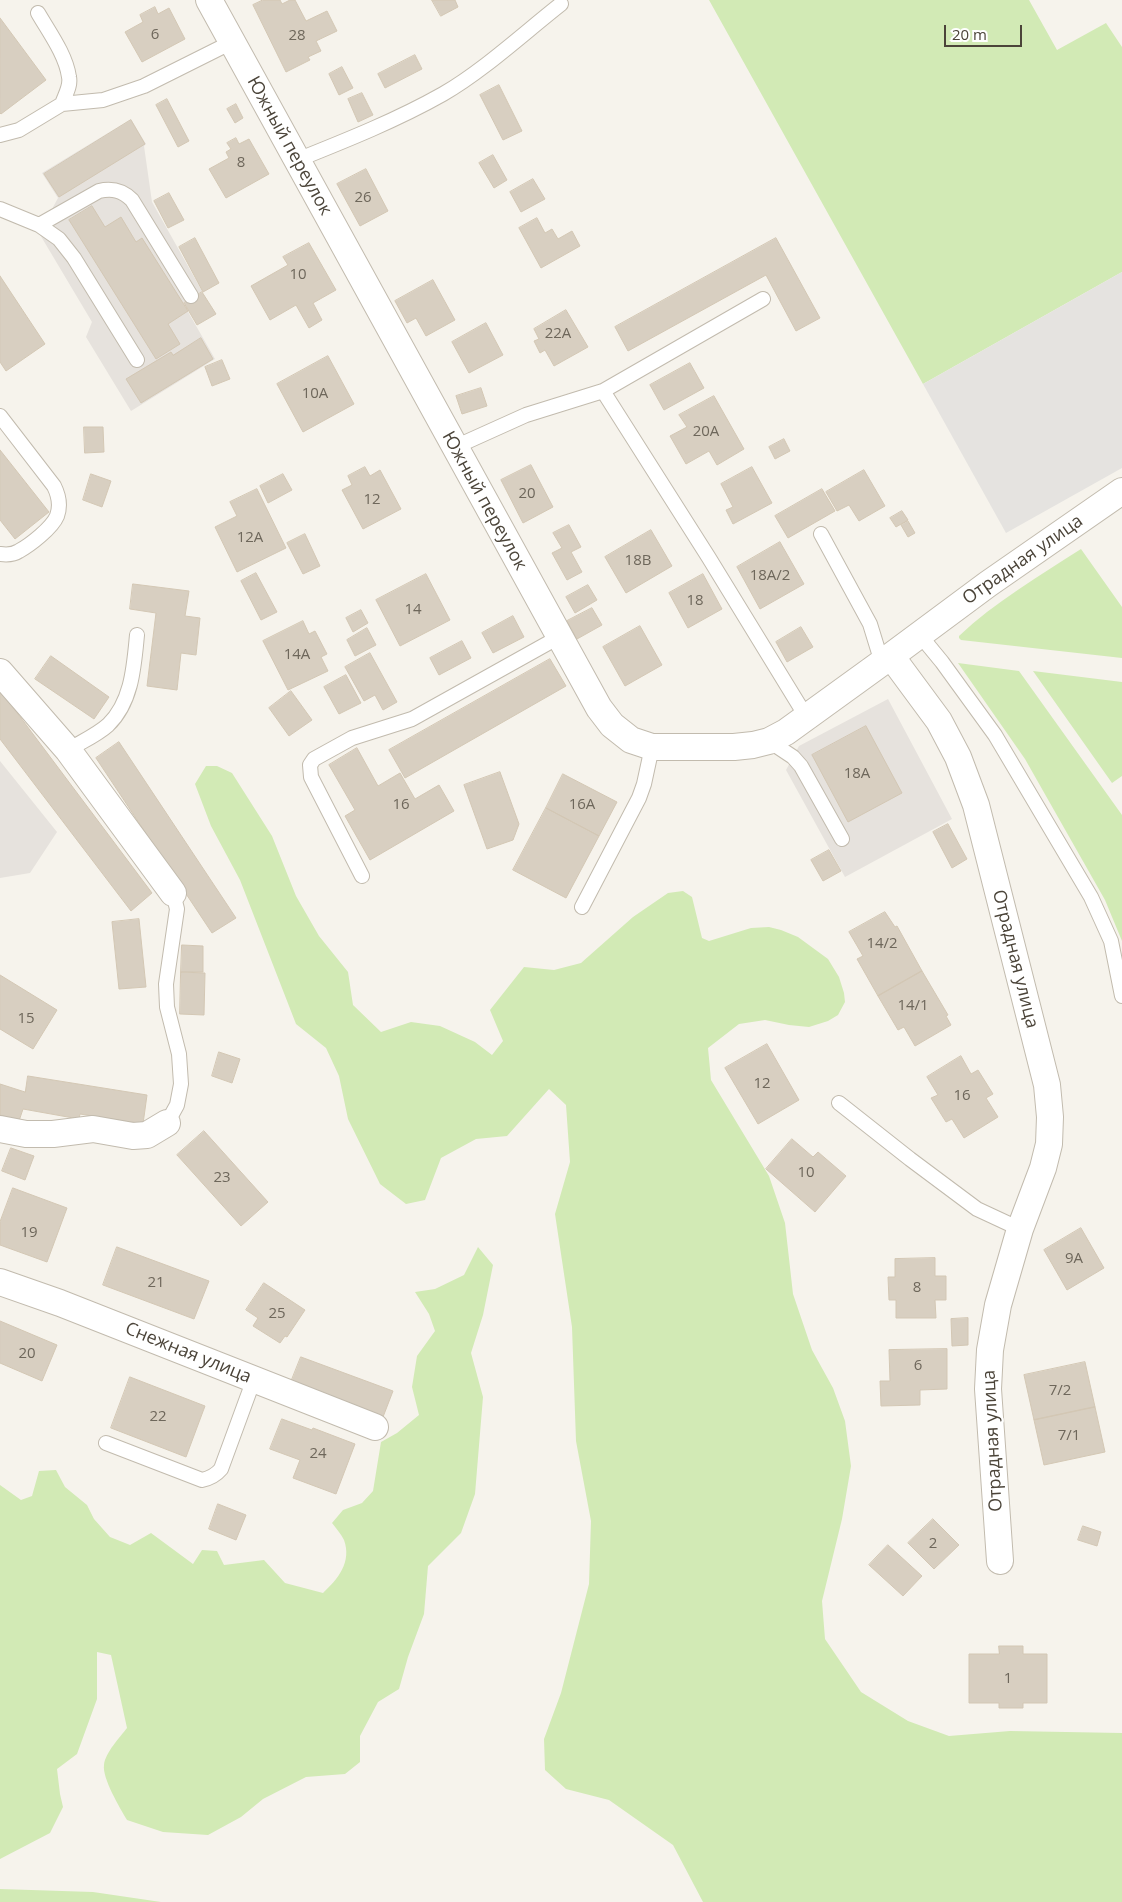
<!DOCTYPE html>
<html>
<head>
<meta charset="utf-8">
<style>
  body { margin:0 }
  #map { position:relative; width:1122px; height:1902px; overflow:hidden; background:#f6f3ec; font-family:"Open Sans",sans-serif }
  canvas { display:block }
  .scale { position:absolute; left:944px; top:25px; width:78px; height:22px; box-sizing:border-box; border:2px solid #4b4439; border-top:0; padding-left:6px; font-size:15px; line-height:18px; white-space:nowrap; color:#4b4439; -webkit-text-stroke:4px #fff; paint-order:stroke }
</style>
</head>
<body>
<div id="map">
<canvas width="1122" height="1902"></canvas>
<div class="scale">20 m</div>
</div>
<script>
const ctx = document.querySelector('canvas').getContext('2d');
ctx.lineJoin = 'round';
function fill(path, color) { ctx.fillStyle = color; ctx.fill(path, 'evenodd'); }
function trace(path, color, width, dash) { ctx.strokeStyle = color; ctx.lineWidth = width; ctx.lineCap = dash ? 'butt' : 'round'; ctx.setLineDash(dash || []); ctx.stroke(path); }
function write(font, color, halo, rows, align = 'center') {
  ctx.font = font + ' "Open Sans",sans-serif'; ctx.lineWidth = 4.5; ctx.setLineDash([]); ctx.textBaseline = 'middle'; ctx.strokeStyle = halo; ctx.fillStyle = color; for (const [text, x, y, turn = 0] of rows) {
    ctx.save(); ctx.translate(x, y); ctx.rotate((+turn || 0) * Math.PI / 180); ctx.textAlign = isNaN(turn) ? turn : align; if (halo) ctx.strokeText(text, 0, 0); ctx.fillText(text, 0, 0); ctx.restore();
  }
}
fill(new Path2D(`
  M 131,119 L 146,144 L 144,146 L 152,202 L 202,291 L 183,303 L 215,359 L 131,411 L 86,337 L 92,322 L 39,233 L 58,198 L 42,173 Z
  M 888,699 L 952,819 L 845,877 L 786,770 L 799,746 Z
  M 0,761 L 57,832 L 30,873 L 0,878 Z`), '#e6e2dd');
fill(new Path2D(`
  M 709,0 L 1029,0 L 1057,50 L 1106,23 L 1122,47 L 1122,272 L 923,384 Z
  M 1081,549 L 1122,607 L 1122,658 L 961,640 L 959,638 L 959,636 C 995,602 1039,576 1081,549 Z
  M 958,663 L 1019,671 L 1122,815 L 1122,941 L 1105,900 L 1025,759 Z
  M 1033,671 L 1122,682 L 1122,776 L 1112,783 Z
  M 206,766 L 217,766 L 232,773 L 272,836 L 296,896 L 319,936 L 348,972 L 353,1005 L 381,1032 L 411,1022 L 440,1026 L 475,1042 L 492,1055 L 503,1041 L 490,1010 L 524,967 L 554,970 L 581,963 L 633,917 L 668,893 L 683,891 L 692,897 L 702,938 L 709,941 L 751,928 L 769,927 L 781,930 L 798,937 L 828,959 L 839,977 L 844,993 L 845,1002 L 838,1015 L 828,1021 L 809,1027 L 789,1025 L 765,1020 L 739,1024 L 708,1048 L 711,1080 L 769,1176 L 785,1223 L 793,1294 L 812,1350 L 833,1388 L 845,1421 L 851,1466 L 842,1519 L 822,1601 L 825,1639 L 861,1692 L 908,1721 L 949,1736 L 1010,1731 L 1122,1733 L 1122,1902 L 703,1902 L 673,1845 L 609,1800 L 566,1789 L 545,1770 L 544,1739 L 561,1693 L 589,1584 L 591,1521 L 576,1441 L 572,1327 L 555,1214 L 570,1162 L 566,1105 L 549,1089 L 507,1136 L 476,1139 L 441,1158 L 425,1200 L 406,1204 L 380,1184 L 348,1119 L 339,1076 L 326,1048 L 296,1024 L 240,880 L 211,826 L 195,784 Z
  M 478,1247 L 493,1265 L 483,1315 L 471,1353 L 483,1397 L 475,1494 L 461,1533 L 428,1566 L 424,1614 L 408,1657 L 399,1689 L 378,1702 L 360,1736 L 360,1762 L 345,1774 L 306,1777 L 263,1799 L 241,1817 L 208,1835 L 163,1832 L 127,1820 C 120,1808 102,1778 104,1765 C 105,1753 120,1737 127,1728 L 111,1655 L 97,1652 L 97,1699 L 77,1754 L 57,1769 L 60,1794 L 63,1807 L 50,1833 L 0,1859 L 0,1485 L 21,1500 L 32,1496 L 39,1471 L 56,1470 L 65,1487 L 87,1505 L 94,1519 L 110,1537 L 130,1545 L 151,1533 L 193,1564 L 202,1550 L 217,1551 L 224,1565 L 264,1560 L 285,1583 L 323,1593 C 338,1579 352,1562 344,1540 C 341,1534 336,1528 332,1523 L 343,1510 L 362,1503 L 373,1491 L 381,1442 L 397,1433 L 419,1415 L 412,1387 L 417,1356 L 435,1331 L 429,1314 L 415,1292 L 435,1289 L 464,1275 Z
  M 0,1889 L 93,1892 L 161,1902 L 0,1902 Z`), '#d2eab5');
fill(new Path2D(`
  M 1122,272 L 1122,468 L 1006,533 L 923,384 Z`), '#e5e3e0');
const building = new Path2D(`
  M 263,0 L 280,0 L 282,4 L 290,0 L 295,0 L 306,21 L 327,11 L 337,31 L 316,41 L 321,51 L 308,57 L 310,60 L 286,72 L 253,5 Z
  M 432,0 L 455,0 L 458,7 L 441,16 Z
  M 155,7 L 158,14 L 169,8 L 185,39 L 142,62 L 125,32 L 143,22 L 140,15 Z
  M 0,18 L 46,80 L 1,114 L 0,113 Z
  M 415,55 L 422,69 L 385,88 L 378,74 Z
  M 342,67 L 353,88 L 339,95 L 329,74 Z
  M 499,85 L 522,131 L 503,140 L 480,95 Z
  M 362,93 L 373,115 L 358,122 L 348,99 Z
  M 167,99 L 189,141 L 178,147 L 156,105 Z
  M 236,104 L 243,118 L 235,123 L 227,109 Z
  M 131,120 L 145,144 L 59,197 L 44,174 Z
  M 236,138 L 239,144 L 249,139 L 269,174 L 226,198 L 209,169 L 229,158 L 226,152 L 231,149 L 227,143 Z
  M 493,155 L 507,180 L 494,188 L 479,163 Z
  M 366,169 L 388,211 L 360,226 L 337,184 Z
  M 533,179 L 545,199 L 521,212 L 510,192 Z
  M 169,193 L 184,220 L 168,228 L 154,201 Z
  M 92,206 L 105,227 L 121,217 L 136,242 L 142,238 L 188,311 L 168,324 L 180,344 L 156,359 L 69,220 Z
  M 537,218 L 545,233 L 552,229 L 558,239 L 572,231 L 580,246 L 541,268 L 519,228 Z
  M 195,238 L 219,283 L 203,292 L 179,247 Z
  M 776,238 L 820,318 L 796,331 L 766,275 L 628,351 L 615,327 Z
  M 309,243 L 336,290 L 313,303 L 322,320 L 309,328 L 296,305 L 270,320 L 251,286 L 288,265 L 283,257 Z
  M 0,276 L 45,344 L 6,371 L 0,362 Z
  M 433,280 L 455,320 L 426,336 L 416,318 L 407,323 L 395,301 Z
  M 202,292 L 216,314 L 197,325 L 184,303 Z
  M 566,310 L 588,347 L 554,366 L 545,350 L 540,353 L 534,341 L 539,339 L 534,329 Z
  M 486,323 L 503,355 L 469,373 L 452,342 Z
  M 201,338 L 213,359 L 141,403 L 126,379 L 171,352 L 173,355 Z
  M 328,356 L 354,404 L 303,432 L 277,384 Z
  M 222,360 L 230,379 L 212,386 L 205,367 Z
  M 690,363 L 704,388 L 664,410 L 650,385 Z
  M 481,388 L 487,406 L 462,414 L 456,396 Z
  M 714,396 L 744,449 L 717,465 L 709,451 L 686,464 L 670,436 L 687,427 L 679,415 Z
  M 84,427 L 103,427 L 104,452 L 85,453 Z
  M 784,439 L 790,451 L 775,459 L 769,447 Z
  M 0,450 L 49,512 L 15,539 L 0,520 Z
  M 531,465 L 553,507 L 523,523 L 501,480 Z
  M 365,467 L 370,476 L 380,470 L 401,509 L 363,529 L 342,490 L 352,485 L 348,476 Z
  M 752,467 L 772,503 L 733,524 L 726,510 L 733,507 L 721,484 Z
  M 864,470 L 885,506 L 859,521 L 849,505 L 837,511 L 826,492 Z
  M 91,474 L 111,481 L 102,507 L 83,500 Z
  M 283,474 L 292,490 L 268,503 L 260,486 Z
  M 257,489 L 286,548 L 237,572 L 215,527 L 237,516 L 230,502 Z
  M 822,489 L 835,511 L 788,538 L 775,516 Z
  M 902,511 L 908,520 L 896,527 L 890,518 Z
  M 908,521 L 915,533 L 908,537 L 901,525 Z
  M 569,525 L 581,547 L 571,552 L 582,572 L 567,580 L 552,553 L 562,548 L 553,533 Z
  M 651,530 L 672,566 L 626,593 L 605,557 Z
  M 305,534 L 320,566 L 303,574 L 287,543 Z
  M 780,542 L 804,584 L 760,609 L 737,567 Z
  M 256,573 L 277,612 L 261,620 L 241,581 Z
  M 426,574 L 450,620 L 400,646 L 376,600 Z
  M 703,574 L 722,609 L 688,628 L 669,593 Z
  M 133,584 L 189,591 L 185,616 L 200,618 L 196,655 L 181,653 L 177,690 L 147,686 L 156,613 L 130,609 Z
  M 588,585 L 597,600 L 575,613 L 566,597 Z
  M 592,608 L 602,625 L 577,639 L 567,621 Z
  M 361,610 L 368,623 L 353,632 L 346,618 Z
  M 513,616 L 524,637 L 493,653 L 482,633 Z
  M 303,621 L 309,634 L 315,631 L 327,654 L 321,657 L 328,671 L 288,690 L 263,641 Z
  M 640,626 L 662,665 L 625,686 L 603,647 Z
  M 801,627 L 813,647 L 787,662 L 776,642 Z
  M 367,628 L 376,645 L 355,656 L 347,640 Z
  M 462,641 L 471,658 L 439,675 L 430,658 Z
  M 370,653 L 397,702 L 383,710 L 375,695 L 364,701 L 345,667 Z
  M 51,656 L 109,697 L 94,719 L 35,679 Z
  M 550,659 L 566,686 L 405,778 L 389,750 Z
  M 346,675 L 361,703 L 339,714 L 324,687 Z
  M 0,690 L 152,893 L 131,911 L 0,739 Z
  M 291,691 L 312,720 L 289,736 L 269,708 Z
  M 866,726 L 902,793 L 848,822 L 812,755 Z
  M 119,742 L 236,918 L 212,933 L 96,758 Z
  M 357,748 L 378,786 L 400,773 L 415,799 L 439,785 L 454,811 L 370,860 L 345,816 L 355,810 L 329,765 Z
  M 500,772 L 519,824 L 513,840 L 487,849 L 464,785 Z
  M 563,774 L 617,802 L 599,836 L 546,808 Z
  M 546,808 L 599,836 L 566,898 L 513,870 Z
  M 948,824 L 967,859 L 952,868 L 933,832 Z
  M 829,850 L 841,871 L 823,881 L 811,860 Z
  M 885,912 L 895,927 L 897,926 L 922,971 L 878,996 L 857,959 L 863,956 L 849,932 Z
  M 139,919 L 146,987 L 119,989 L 112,922 Z
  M 182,945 L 203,946 L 203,972 L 181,972 Z
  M 922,971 L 948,1015 L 946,1016 L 951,1025 L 915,1046 L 904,1027 L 898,1030 L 878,996 Z
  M 181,972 L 205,973 L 204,1015 L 180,1014 Z
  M 0,975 L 57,1010 L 33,1049 L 0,1029 Z
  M 767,1044 L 799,1100 L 758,1124 L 725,1068 Z
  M 219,1052 L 240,1059 L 232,1083 L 212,1076 Z
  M 961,1056 L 971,1074 L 978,1070 L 993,1094 L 986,1098 L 998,1117 L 964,1138 L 952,1119 L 946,1122 L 931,1098 L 938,1095 L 927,1077 Z
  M 28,1076 L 147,1095 L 143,1124 L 80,1114 L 79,1119 L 23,1109 L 19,1121 L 0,1115 L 0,1084 L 25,1092 Z
  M 204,1131 L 268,1202 L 241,1226 L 177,1155 Z
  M 792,1139 L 813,1157 L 818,1152 L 846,1176 L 815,1212 L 766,1169 Z
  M 11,1148 L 34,1156 L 25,1180 L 2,1171 Z
  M 13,1188 L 67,1208 L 47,1262 L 0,1245 L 0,1222 Z
  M 1081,1228 L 1104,1268 L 1067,1290 L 1044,1250 Z
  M 117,1247 L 209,1281 L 194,1319 L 103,1285 Z
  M 935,1258 L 935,1276 L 946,1276 L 946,1300 L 935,1300 L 936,1318 L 896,1318 L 896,1300 L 889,1300 L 888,1277 L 895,1277 L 895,1259 Z
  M 264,1283 L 305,1310 L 287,1337 L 285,1336 L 280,1343 L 253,1326 L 258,1318 L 246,1310 Z
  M 968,1318 L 968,1345 L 952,1346 L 951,1319 Z
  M 0,1321 L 57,1345 L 42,1381 L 0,1363 Z
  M 947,1349 L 947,1389 L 920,1390 L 920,1405 L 881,1406 L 880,1381 L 890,1381 L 889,1350 Z
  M 301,1357 L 393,1391 L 383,1417 L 291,1382 Z
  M 1085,1362 L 1095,1407 L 1034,1420 L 1024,1375 Z
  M 130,1377 L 205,1406 L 186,1457 L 111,1428 Z
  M 1095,1407 L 1105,1452 L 1044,1465 L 1034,1420 Z
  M 282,1419 L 312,1430 L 313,1428 L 355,1444 L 336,1494 L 293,1478 L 300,1460 L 270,1449 Z
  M 218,1504 L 246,1515 L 236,1540 L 209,1529 Z
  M 933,1519 L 959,1545 L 934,1569 L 908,1543 Z
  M 1083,1526 L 1101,1532 L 1097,1546 L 1078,1540 Z
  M 888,1545 L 922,1576 L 903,1596 L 869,1565 Z
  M 999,1646 L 1023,1646 L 1023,1654 L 1047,1654 L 1047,1703 L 1023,1703 L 1023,1708 L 999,1708 L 999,1703 L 969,1703 L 969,1654 L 999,1654 Z`);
fill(building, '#d8cfc1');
trace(building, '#d3c7b4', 1);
const service = new Path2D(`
  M 38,13 C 49,32 66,55 69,77 C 71,86 65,95 62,104
  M 0,135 L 19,130 L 62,104 L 103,100 L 144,86 L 232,42
  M 297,160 C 347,140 397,120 443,94 C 483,71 524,33 561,4
  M 0,209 L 39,225 L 59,239 L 74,258 L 137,360
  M 39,225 L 99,191 C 112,188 122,190 132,200 L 191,296
  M 603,391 L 709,558 L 807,718
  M 0,416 L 54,486 C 59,496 61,505 57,516 C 52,528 30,545 19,551 C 13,555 7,555 0,554
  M 455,447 L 526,415 L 603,391 L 763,299
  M 821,534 L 870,624 L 882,663
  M 919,634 L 942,662 L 995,735 L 1091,897 L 1111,941 L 1122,996
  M 769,741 L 793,757 L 801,766 L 842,839
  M 68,750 C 81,742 97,735 108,725 C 132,702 134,666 137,635
  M 362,876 L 311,777 L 310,765 L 314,759 L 352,738 L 412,719 L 559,637
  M 582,907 L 639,798 L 644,784 L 652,747
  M 839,1103 L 910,1159 L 977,1209 L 1020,1229
  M 167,1123 L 177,1105 L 181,1084 L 179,1054 L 167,1007 L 166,984 L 177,909 L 173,893
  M 106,1443 L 202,1480 C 211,1478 216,1475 221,1469 L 254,1379`);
const minor = new Path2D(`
  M 209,0 L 599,708 L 612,725 L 631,740 L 652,747 L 734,747 L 753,745 L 769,741 L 786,732 L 891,656
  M 0,672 L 68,750 L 173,893
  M 0,1129 L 26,1134 L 53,1134 L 93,1129 L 133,1136 L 147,1135 L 167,1123
  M 0,1282 L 60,1303 L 375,1427
  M 1000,1561 L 988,1389 L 990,1350 L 998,1305 L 1020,1229 L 1043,1168 L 1049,1144 L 1050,1117 L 1047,1085 L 976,805 L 958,757 L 939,721 L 891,656 L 988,584 L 1122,491`);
trace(service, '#c2bbae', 16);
trace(minor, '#c2bbae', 28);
trace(service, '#fff', 14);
trace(minor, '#fff', 26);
write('15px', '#6e675b', null, [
  ["6",155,35],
  ["28",297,36],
  ["8",241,163],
  ["26",363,198],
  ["10",298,275],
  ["22А",558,334],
  ["10А",315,394],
  ["20А",706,432],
  ["20",527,494],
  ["12",372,500],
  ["12А",250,538],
  ["18В",638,561],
  ["18А/2",770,576],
  ["18",695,601],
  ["14",413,610],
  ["14А",297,655],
  ["18А",857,774],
  ["16",401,805],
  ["16А",582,805],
  ["14/2",882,944],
  ["14/1",913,1006],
  ["15",26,1019],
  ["12",762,1084],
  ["16",962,1096],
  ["10",806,1173],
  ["23",222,1178],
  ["19",29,1233],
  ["9А",1074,1259],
  ["21",156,1283],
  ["8",917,1288],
  ["25",277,1314],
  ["20",27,1354],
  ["6",918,1366],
  ["7/2",1060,1391],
  ["22",158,1417],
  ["7/1",1069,1436],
  ["24",318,1454],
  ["2",933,1544],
  ["1",1008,1679]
]);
write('18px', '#4b4439', '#fff', [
  ["Южный переулок",289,146,61],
  ["Южный переулок",484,501,61],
  ["Отрадная улица",1023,560,-35],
  ["Отрадная улица",1015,959,76],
  ["Снежная улица",188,1353,22],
  ["Отрадная улица",993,1441,-93]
]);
</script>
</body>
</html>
